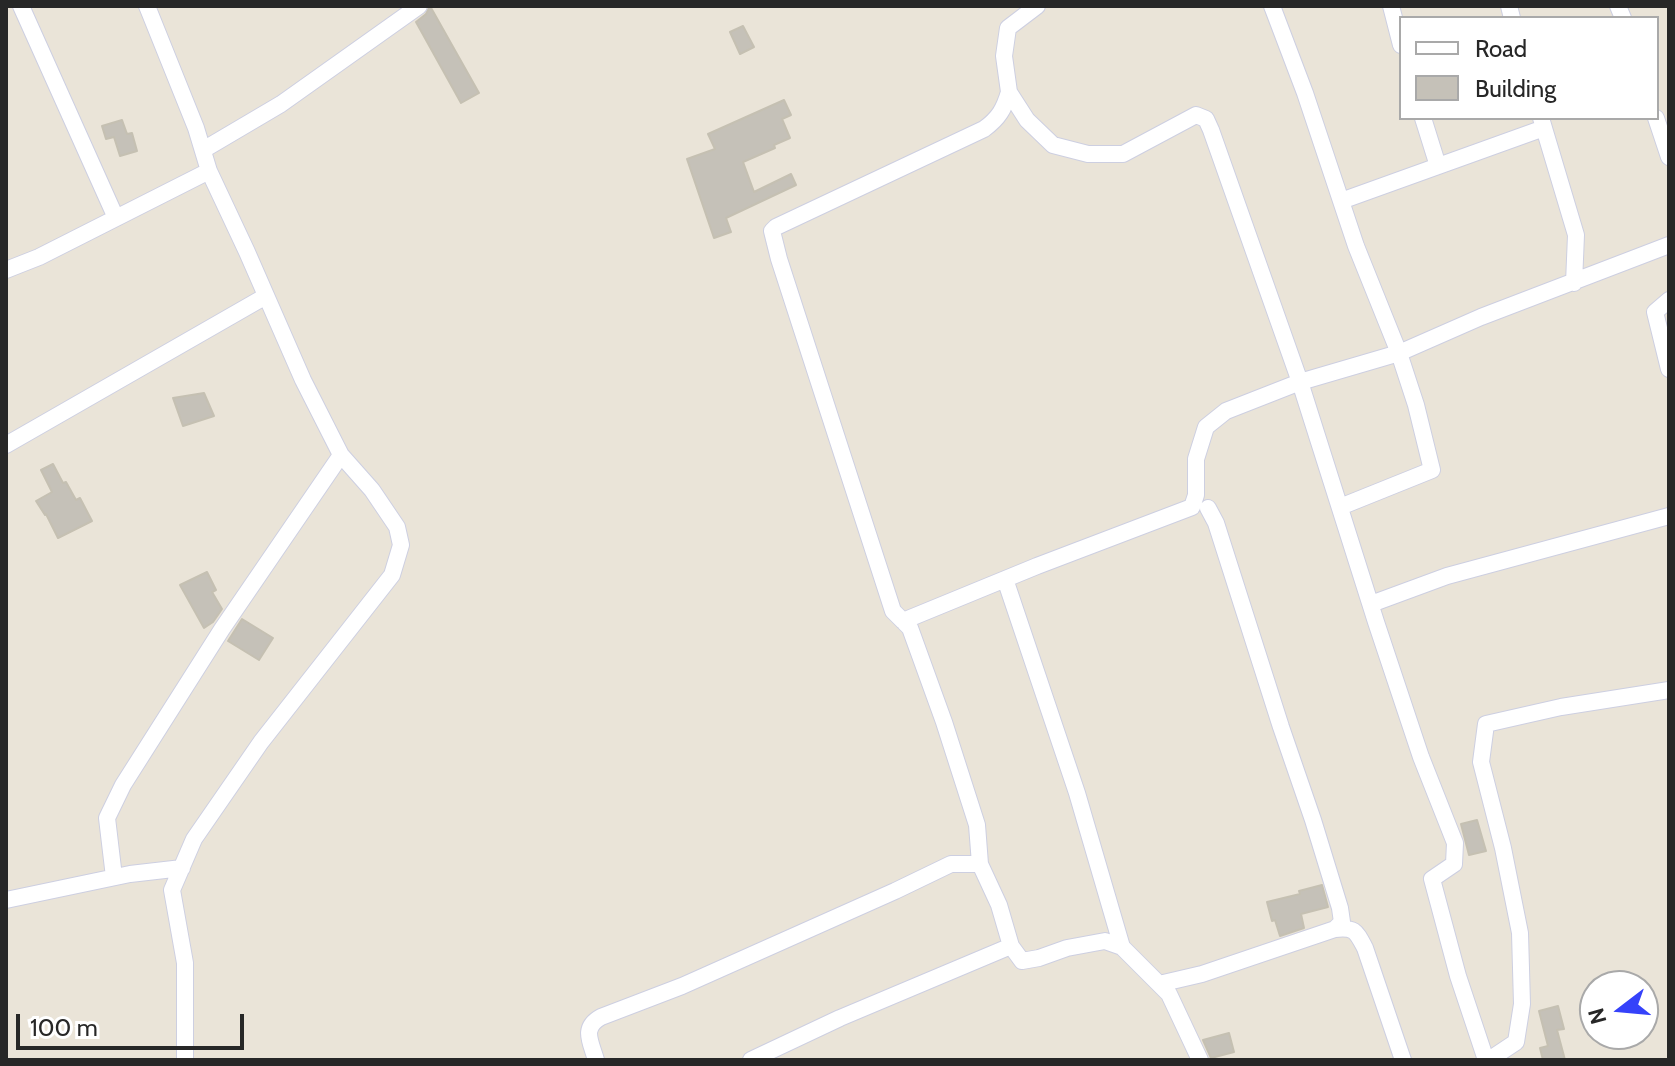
<!DOCTYPE html>
<html>
<head>
<meta charset="utf-8">
<style>
  body { margin:0 }
  #map { position:relative; width:1675px; height:1066px; overflow:hidden; background:#eae4d8; font-family:Cabin,sans-serif }
  canvas { display:block }
  .frame { position:absolute; inset:0; border:8px solid #272727; pointer-events:none }
  .legend { position:absolute; left:1399px; top:16px; width:260px; height:104px; box-sizing:border-box; background:#fff; border:2px solid #a9a9a9; margin:0; padding:10px 14px; list-style:none; font-size:24px; color:#272727 }
  .legend li { display:flex; align-items:center; gap:16px; height:40px }
  .legend b { width:40px; border:2px solid #a9a9a9 }
  .north { position:absolute; left:1579px; top:970px; width:80px; height:80px; box-sizing:border-box; background:#fff; border:2px solid #a9a9a9; border-radius:50%; rotate:254deg; font-size:22px; font-weight:700; line-height:32px; text-align:center; color:#272727 }
  .north::after { content:''; display:block; margin:auto; width:28px; height:36px; background:#3542fa; clip-path:polygon(50% 0,100% 100%,50% 72%,0 100%) }
  .scale { position:absolute; left:16px; top:1014px; width:228px; height:36px; box-sizing:border-box; border:4px solid #272727; border-top:0; padding-left:10px; font-size:24px; line-height:28px; white-space:nowrap; color:#272727; -webkit-text-stroke:6px #fff; paint-order:stroke }
</style>
</head>
<body>
<div id="map">
<canvas width="1675" height="1066"></canvas>
<div class="frame"></div>
<ul class="legend">
<li><b style="height:10px;background:#fff"></b>Road</li>
<li><b style="height:22px;background:#c5c1b8"></b>Building</li>
</ul>
<div class="north">N</div>
<div class="scale">100 m</div>
</div>
<script>
const ctx = document.querySelector('canvas').getContext('2d');
ctx.lineJoin = 'round';
function fill(path, color) { ctx.fillStyle = color; ctx.fill(path, 'evenodd'); }
function trace(path, color, width, dash) { ctx.strokeStyle = color; ctx.lineWidth = width; ctx.lineCap = dash ? 'butt' : 'round'; ctx.setLineDash(dash || []); ctx.stroke(path); }
const building = new Path2D(`
  M 430,6 L 479,93 L 461,103 L 416,22 L 426,14 Z
  M 743,26 L 754,47 L 740,54 L 730,32 Z
  M 784,100 L 791,115 L 782,119 L 790,138 L 774,145 L 775,148 L 743,162 L 754,192 L 791,174 L 796,185 L 726,218 L 731,232 L 714,238 L 687,159 L 715,149 L 708,134 Z
  M 122,120 L 127,134 L 132,133 L 137,151 L 120,156 L 114,137 L 106,139 L 102,126 Z
  M 204,393 L 214,416 L 183,426 L 173,398 Z
  M 53,464 L 63,483 L 66,482 L 76,500 L 80,498 L 92,521 L 58,538 L 46,514 L 45,515 L 36,501 L 52,492 L 41,470 Z
  M 207,572 L 216,590 L 212,592 L 222,609 L 213,622 L 204,628 L 180,585 Z
  M 242,619 L 273,638 L 259,660 L 228,641 Z
  M 1477,820 L 1486,851 L 1469,855 L 1461,824 Z
  M 1322,885 L 1328,907 L 1301,914 L 1304,928 L 1280,936 L 1275,920 L 1272,921 L 1267,902 L 1300,894 L 1299,891 Z
  M 1558,1006 L 1564,1029 L 1557,1030 L 1565,1060 L 1543,1060 L 1540,1048 L 1548,1046 L 1539,1011 Z
  M 1229,1033 L 1234,1052 L 1211,1058 L 1203,1040 Z`);
fill(building, '#c5c1b8');
trace(building, '#c5c0b2', 2);
const minor = new Path2D(`
  M 21,6 L 116,218
  M 147,6 L 196,128 L 209,171 L 247,252 L 303,380 L 341,455 L 372,490 L 397,527 L 401,545 L 392,575 L 261,742 L 194,839 L 172,890 L 185,963 L 185,1060
  M 1037,6 L 1008,28 L 1004,56 L 1009,92 L 1027,120 L 1053,145 L 1088,154 L 1123,154 L 1196,115 L 1206,119 L 1211,130 L 1300,382 L 1376,622 L 1421,757 L 1455,843 L 1454,864 L 1432,879 L 1458,976 L 1486,1060
  M 1272,6 L 1305,93 L 1356,246 L 1399,353 L 1416,405 L 1432,470 L 1340,507
  M 1391,6 L 1401,45
  M 1509,6 L 1512,18
  M 1618,6 L 1623,18
  M 1423,118 L 1438,166
  M 1541,118 L 1576,235 L 1574,283
  M 1656,118 L 1669,157
  M 203,150 L 281,104 L 419,6
  M 1341,201 L 1544,128
  M 6,270 L 39,257 L 209,171
  M 1669,300 L 1655,312 L 1669,369
  M 6,445 L 266,296
  M 1208,508 L 1216,523 L 1281,727 L 1313,820 L 1340,908 L 1342,922 L 1335,929
  M 1005,579 L 1077,793 L 1122,947
  M 1371,604 L 1447,576 L 1669,516
  M 903,621 L 1037,566 L 1192,507 L 1196,495 L 1196,459 L 1206,427 L 1226,411 L 1300,382 L 1399,353 L 1481,317 L 1669,245
  M 980,864 L 977,825 L 944,722 L 910,628 L 893,611 L 779,259 L 772,231 L 776,227 L 984,129 C 999,118 1004,109 1009,92
  M 114,877 L 107,818 L 123,785 L 222,629 L 341,455
  M 6,900 L 130,874 L 182,868
  M 1159,984 L 1202,974 L 1335,929 C 1355,927 1356,931 1365,948 L 1403,1060
  M 596,1060 C 591,1042 581,1028 601,1017 L 682,986 L 895,891 L 951,864 L 980,864 L 999,905 L 1011,946 L 1022,961 L 1039,958 L 1067,948 L 1105,941 L 1122,947 L 1169,994 L 1200,1060
  M 751,1060 L 840,1018 L 1011,946
  M 1489,1060 L 1516,1042 L 1522,1004 L 1520,933 L 1503,848 L 1481,762 L 1486,724 L 1561,707 L 1669,690`);
trace(minor, '#cdcfe1', 18);
trace(minor, '#fff', 16);
</script>
</body>
</html>
